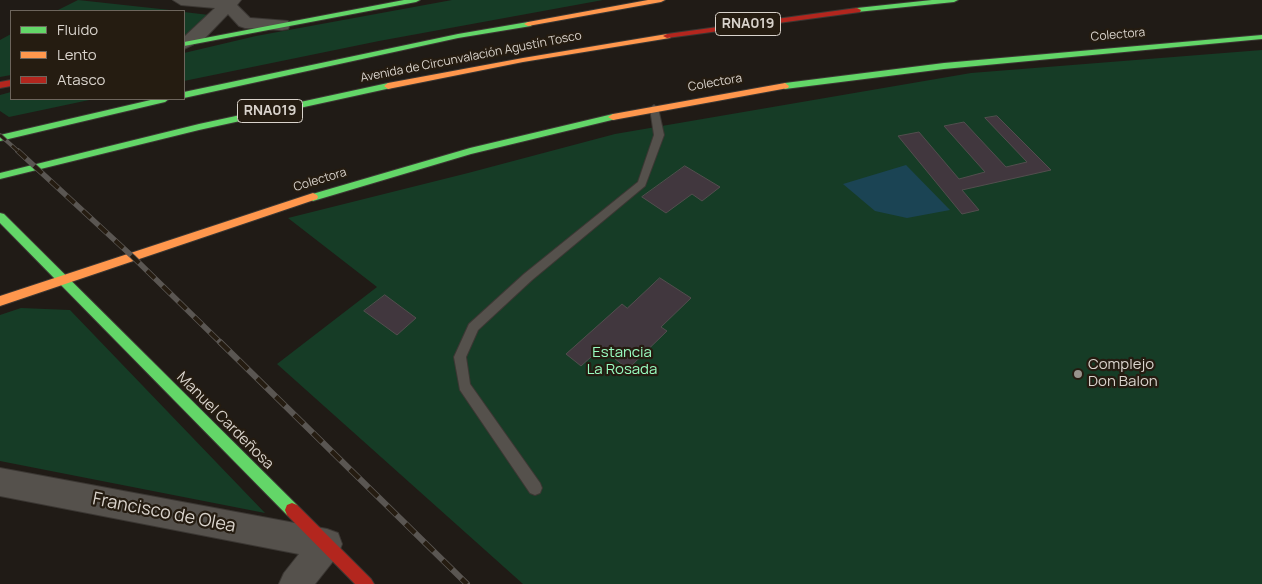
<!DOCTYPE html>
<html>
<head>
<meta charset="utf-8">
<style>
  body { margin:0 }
  #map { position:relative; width:1262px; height:584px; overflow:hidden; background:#201b16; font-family:Manrope,sans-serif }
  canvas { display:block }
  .legend { position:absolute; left:10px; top:10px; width:175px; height:90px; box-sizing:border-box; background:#251c11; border:1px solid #6d655c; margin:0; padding:6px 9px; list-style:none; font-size:15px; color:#d9d3cc }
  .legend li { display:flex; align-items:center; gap:10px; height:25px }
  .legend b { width:25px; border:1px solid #6d655c }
</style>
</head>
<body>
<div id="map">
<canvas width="1262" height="584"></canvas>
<ul class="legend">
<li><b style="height:6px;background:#63d668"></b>Fluido</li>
<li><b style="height:6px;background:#ff974d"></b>Lento</li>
<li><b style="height:6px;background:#b3261e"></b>Atasco</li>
</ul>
</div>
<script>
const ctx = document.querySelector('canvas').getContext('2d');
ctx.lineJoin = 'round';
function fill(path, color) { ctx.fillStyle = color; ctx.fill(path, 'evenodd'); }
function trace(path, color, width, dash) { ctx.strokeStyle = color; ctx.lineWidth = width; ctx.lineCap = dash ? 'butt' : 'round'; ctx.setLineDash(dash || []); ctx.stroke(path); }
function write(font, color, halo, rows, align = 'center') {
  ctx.font = font + ' Manrope,sans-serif'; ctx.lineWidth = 4.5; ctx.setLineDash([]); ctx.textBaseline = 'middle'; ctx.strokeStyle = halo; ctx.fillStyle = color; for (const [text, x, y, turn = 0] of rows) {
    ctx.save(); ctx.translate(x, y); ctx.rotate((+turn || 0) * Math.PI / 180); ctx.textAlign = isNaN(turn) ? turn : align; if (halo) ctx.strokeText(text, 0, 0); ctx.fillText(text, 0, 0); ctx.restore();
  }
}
fill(new Path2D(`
  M 78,0 L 179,11 L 56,11 Z
  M 452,0 L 603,0 L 379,41 L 184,81 L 184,53 L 256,36 Z
  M 184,12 L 209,15 L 184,36 Z
  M 11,34 L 11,75 L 0,77 L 0,40 Z
  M 1262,50 L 1262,584 L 523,584 L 277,364 L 377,287 L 288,218 L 468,173 L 615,134 L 971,73 Z
  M 11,92 L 11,99 L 94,99 L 9,117 L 0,111 L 0,95 Z
  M 21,308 L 70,310 L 265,513 L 0,461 L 0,315 Z`), '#163c26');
fill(new Path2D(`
  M 906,165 L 950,210 L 907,218 L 875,211 L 843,184 Z`), '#1b4454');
const building = new Path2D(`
  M 997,116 L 1051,170 L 962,190 L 979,210 L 962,214 L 898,136 L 919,132 L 959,179 L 985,172 L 944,126 L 964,122 L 1006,167 L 1027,162 L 985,118 Z
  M 685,166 L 720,187 L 702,201 L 692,194 L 666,213 L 642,197 Z
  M 660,278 L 691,298 L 661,327 L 667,331 L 628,369 L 601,348 L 581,366 L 566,354 L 622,304 L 627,308 Z
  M 385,295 L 416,318 L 397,335 L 364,311 Z`);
fill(building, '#41373e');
trace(building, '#524e4e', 1);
const lane = new Path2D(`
  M 654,105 L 658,108 L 664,135 L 645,186 L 532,280 L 478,330 L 466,357 L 470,384 L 540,483 L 542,488 L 540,493 L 535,495 L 530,493 L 460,390 L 454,357 L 469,324 L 524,274 L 638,182 L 654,135 L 650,108 Z`);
const street = new Path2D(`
  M 173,0 L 241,0 L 237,5 L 250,18 L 288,21 L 290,25 L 288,29 L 282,30 L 245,28 L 239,26 L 228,14 L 204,39 L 184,49 L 184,37 L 215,8 L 181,5 Z
  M 0,468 L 327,529 L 338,533 L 342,544 L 338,555 L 315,584 L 279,584 L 284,573 L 299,554 L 0,496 Z`);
const fast = new Path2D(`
  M 404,0 L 420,0 L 416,2 L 184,46 L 184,42 Z
  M 932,0 L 958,0 L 954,2 L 857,12 L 853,10 L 857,8 Z
  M 528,22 L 532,24 L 531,26 L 458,38 L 184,98 L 184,92 L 458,34 Z
  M 1262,35 L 1262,39 L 944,69 L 785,89 L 781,86 L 785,83 L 944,63 Z
  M 388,83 L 391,84 L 391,88 L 199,130 L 0,179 L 0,173 L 199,124 Z
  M 155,99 L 169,99 L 165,102 L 0,141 L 0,135 Z
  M 613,114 L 616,115 L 616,119 L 471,154 L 313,201 L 308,197 L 309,195 L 470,148 Z
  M 0,213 L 4,214 L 297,505 L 299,510 L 297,515 L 292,517 L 287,515 L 0,223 Z`);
const slow = new Path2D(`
  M 648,0 L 665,0 L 661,2 L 528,26 L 524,24 L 528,22 Z
  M 667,34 L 671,36 L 670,38 L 523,62 L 388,89 L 384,86 L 388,83 L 523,58 Z
  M 785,83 L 789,86 L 788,88 L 613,120 L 608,117 L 613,114 Z
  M 313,193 L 317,195 L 318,197 L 317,199 L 0,306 L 0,296 Z`);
const jam = new Path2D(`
  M 857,8 L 861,10 L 860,12 L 667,38 L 663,36 L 667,34 Z
  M 11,80 L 11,86 L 0,88 L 0,82 Z
  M 292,503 L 297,505 L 371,579 L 374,584 L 355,584 L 287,515 L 285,510 L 287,505 Z`);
trace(lane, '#3b3733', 2);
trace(street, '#3b3733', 2);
trace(fast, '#3b3733', 2);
trace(slow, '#3b3733', 2);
trace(jam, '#3b3733', 2);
fill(lane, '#55514c');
fill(street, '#55514c');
fill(fast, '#63d668');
fill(slow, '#ff974d');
fill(jam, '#b3261e');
const railFar2 = new Path2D(`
  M 0,135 L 19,152`);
const railFar1 = new Path2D(`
  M 18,151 L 133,257 L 222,344`);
const rail = new Path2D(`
  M 220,342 L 467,584`);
trace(railFar2, '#5a5652', 4);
trace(railFar1, '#5a5652', 5.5);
trace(rail, '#5a5652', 6);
trace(railFar2, '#251c11', 2.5, [8]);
trace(railFar1, '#251c11', 4, [11]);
trace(rail, '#251c11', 4.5, [13]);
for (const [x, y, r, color] of [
  [1078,374,5,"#98938c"]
]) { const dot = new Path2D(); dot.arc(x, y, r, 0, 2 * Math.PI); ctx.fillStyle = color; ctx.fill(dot); trace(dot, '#251c11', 2); }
write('12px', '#d9d3cc', '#251c11', [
  ["Colectora",1118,35,-5],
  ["Avenida de Circunvalación Agustín Tosco",471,57,-11],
  ["Colectora",715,83,-10],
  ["Colectora",320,180,-17]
]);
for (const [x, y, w] of [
  [748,24,65],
  [270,111,65]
]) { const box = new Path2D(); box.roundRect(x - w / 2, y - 11.5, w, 23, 4); ctx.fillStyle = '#251c11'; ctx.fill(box); trace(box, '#d9d3cc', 1); }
write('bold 14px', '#d9d3cc', null, [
  ["RNA019",748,24],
  ["RNA019",270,111]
]);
write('15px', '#99fcc0', '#251c11', [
  ["Estancia",622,353],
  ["La Rosada",622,370]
]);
write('15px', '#d9d3cc', '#251c11', [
  ["Complejo",1088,365],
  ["Don Balon",1088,382]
], 'left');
write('15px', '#d9d3cc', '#251c11', [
  ["Manuel Cardeñosa",225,421,45]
]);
write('18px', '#d9d3cc', '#251c11', [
  ["Francisco de Olea",164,513,11]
]);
</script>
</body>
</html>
